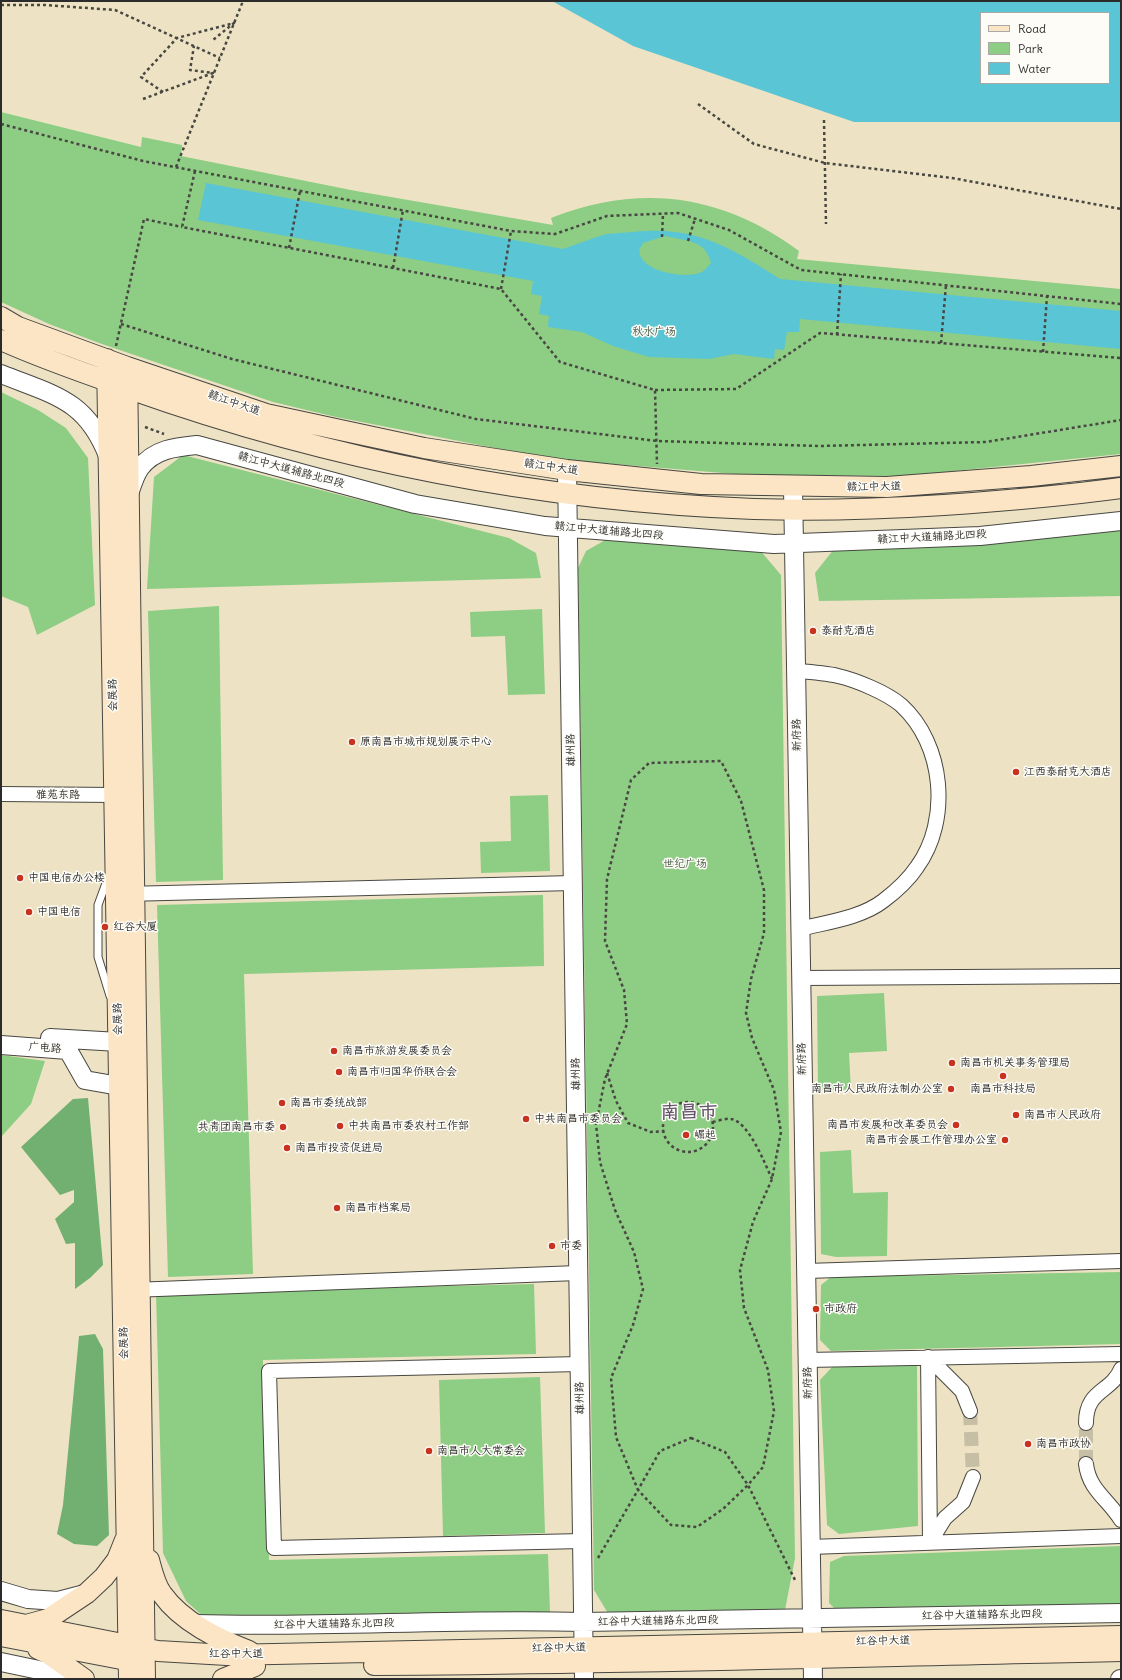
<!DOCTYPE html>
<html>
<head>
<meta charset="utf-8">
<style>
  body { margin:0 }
  #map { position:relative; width:1122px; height:1680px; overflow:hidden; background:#ede3c4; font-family:Delius,sans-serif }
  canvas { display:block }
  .frame { position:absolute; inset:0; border:2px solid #2b2b2b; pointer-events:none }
  .legend { position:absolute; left:980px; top:12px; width:130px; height:72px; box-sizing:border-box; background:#fdfcf7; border:1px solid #a9a8a5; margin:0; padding:5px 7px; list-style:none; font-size:12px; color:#2b2b2b }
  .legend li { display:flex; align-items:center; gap:8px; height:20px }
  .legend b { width:20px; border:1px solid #a9a8a5 }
</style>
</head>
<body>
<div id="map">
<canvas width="1122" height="1680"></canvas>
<div class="frame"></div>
<ul class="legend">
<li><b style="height:5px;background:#fce5c4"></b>Road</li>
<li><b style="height:11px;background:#8ecd84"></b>Park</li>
<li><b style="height:11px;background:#5ac5d5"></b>Water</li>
</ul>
</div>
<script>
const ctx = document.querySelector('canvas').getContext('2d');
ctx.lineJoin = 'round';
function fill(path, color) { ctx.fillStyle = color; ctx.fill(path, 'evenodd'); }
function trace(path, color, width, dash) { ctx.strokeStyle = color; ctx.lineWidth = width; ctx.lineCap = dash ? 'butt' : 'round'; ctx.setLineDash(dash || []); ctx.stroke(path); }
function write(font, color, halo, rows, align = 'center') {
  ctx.font = font + ' Delius,"LXGW WenKai TC",sans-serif'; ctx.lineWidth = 3; ctx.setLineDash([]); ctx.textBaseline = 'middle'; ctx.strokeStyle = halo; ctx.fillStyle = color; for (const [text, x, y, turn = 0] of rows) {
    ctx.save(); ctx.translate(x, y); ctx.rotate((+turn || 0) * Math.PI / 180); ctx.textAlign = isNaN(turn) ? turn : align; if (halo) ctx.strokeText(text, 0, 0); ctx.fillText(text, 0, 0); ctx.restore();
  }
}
fill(new Path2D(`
  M 1,112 L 141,147 L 142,137 L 182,145 L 181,156 L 356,191 L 553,225 L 551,218 C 640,183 722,194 799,251 L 797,259 L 1121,289 L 1121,454 L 905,476 L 747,475 L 566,460 L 505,450 L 336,417 L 273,402 L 99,343 L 49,324 L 1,302 Z
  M 1,392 L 38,410 L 66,428 L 88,458 L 95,605 L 37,635 L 28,607 L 1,596 Z
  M 183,455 L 509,538 L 536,553 L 541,578 L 147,589 L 154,477 Z
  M 1121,529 L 1121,596 L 819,601 L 815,573 L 834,549 L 927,548 Z
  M 607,539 L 759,549 L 781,575 L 795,1558 L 785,1610 L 609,1615 L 594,1590 L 578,568 L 586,551 Z
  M 219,606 L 223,880 L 156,882 L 148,611 Z
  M 542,609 L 545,694 L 508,695 L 505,636 L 471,637 L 470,612 Z
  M 548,795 L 550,871 L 481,873 L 480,842 L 511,841 L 510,796 Z
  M 543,895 L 544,966 L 244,974 L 253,1274 L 168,1277 L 157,905 Z
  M 884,993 L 887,1051 L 849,1053 L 851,1090 L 818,1090 L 817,996 Z
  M 1,1055 L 45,1061 L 31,1104 L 1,1137 Z
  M 851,1150 L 853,1193 L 888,1192 L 887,1256 L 836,1257 L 821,1254 L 820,1152 Z
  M 1121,1272 L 1121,1344 L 831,1351 L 820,1340 L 821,1285 L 831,1277 Z
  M 534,1284 L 536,1354 L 263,1360 L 269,1560 L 548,1554 L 550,1612 L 207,1620 L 186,1601 L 163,1553 L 156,1293 Z
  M 834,1365 L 917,1366 L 918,1526 L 839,1534 L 827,1525 L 820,1380 Z
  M 540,1377 L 545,1533 L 443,1536 L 439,1380 Z
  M 1121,1546 L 1121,1609 L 837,1611 L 829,1603 L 830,1562 L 844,1556 Z`), '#8ecd84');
fill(new Path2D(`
  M 88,1098 L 103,1265 L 90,1278 L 75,1289 L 75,1243 L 66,1244 L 55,1219 L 74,1202 L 74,1190 L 60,1195 L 21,1147 L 73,1099 Z
  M 95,1334 L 103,1349 L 109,1535 L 97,1546 L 74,1544 L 57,1534 L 63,1505 L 79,1336 Z`), '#72b072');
fill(new Path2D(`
  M 552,1 L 1121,1 L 1121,122 L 854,122 L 633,46 ZM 981,13 L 1109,13 L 1109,83 L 981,83 Z
  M 206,183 L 563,249 C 578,244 592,238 607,234 C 615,233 624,233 632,232 C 694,225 729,246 780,279 L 1121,311 L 1121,349 L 800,319 L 799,332 L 787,332 L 784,350 L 775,349 L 774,359 L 734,354 L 709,359 L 649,357 L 613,346 L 582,332 L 548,327 L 549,316 L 539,314 L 542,296 L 531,294 L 533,281 L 198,220 ZM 665,236 C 686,241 705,239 711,263 C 708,266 705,270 702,272 C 687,279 652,273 642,259 C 640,257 640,253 639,250 L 643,243 Z`), '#5ac5d5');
trace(new Path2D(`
  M 970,1411 L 973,1477
  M 1086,1464 L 1086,1423`), '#c6bea5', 14, [14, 7]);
const service = new Path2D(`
  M 109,875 L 98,905 L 98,957 L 110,996`);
const minor = new Path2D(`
  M 796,671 C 810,672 825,673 838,676 C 856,680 887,693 901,705 C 944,744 951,820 917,867 C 909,879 895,892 883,901 C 861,918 827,922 800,929
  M 1,794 L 114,795
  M 125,894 L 573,883
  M 801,978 L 1121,976
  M 806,1271 L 1121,1261
  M 132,1290 L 578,1273
  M 807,1360 L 1121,1354
  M 580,1364 L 269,1371 L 274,1548 L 582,1541
  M 970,1411 L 962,1391 L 928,1357 L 930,1542 L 945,1518 L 963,1502 L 973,1477
  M 1086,1423 C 1086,1389 1111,1393 1121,1369
  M 1086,1464 C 1089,1490 1108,1499 1121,1520
  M 810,1547 L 1121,1536`);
const tertiary = new Path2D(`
  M 1,374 C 53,395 86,399 108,456
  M 567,470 L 584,1679
  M 793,487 L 813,1679
  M 129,494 C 132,485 135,475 140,468 C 154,449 176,447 197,445 L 415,504 L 545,526 L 774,544 L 980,536 L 1121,521
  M 50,1038 L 119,1042
  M 1,1045 L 68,1050 L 85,1080 L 119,1086
  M 1,1591 L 28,1599 L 58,1601 L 81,1595
  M 195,1624 C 324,1628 454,1618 583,1622 L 1121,1613
  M 1,1662 L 58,1674 L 71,1679
  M 1120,1679 L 1121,1679`);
const secondary = new Path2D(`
  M 1,317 L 18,327 L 127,367 L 266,414 L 424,448 L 567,470 L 701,484 L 887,487 L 1031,476 L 1121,466
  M 1,340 C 43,359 87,374 130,389 C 330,460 542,501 754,509 C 817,511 881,509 944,505 C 1003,501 1062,496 1121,488
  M 107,359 L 129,1679
  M 127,367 L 145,1679
  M 149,1560 C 152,1571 155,1585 162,1594 C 182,1622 218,1639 249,1651
  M 1,1620 L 158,1651 L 227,1655 L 1121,1636
  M 26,1625 L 48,1619 L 87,1593 L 104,1577 L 117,1560 L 125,1540
  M 1,1636 L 142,1663
  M 38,1649 L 49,1654 L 84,1679
  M 374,1665 C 623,1664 872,1656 1121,1651
  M 223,1679 L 255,1666`);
trace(service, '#484742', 9);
trace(minor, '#484742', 16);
trace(tertiary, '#484742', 20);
trace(secondary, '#484742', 22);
trace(new Path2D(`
  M 1,5 L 45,5 L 115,10 L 220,58
  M 163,92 L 141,77 L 177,38 L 234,23 L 213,40
  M 143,99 L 213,73 L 190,70 L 194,46
  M 698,104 L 754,144 L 825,163 L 952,178 L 1121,209
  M 824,120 L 826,224
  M 1,124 L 143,161 L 511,231 L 555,234 L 607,216 L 678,213 L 729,230 L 801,270 L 1121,304
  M 176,167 L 243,1
  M 195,171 L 182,227 L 501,289 L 560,362 L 655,390 L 657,464
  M 662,237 L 663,214
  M 688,241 L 695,219
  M 289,248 L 300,191
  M 393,268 L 403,210
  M 501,289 L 511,231
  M 121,324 L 232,359 L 476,419 L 657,441 L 819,446 L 986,442 L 1121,420
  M 837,335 L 841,274
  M 941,343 L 946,285
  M 116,346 L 144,219 L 182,227
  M 1043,352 L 1047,296
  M 655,390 L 736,389 L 820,333 L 1121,358
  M 145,427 L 164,434
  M 607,1073 L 616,1101 L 628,1123 L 651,1132 L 664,1131
  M663 1127a25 25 0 1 1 50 0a25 25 0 1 1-50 0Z
  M 713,1122 C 718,1121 726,1118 731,1119 C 749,1122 765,1164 772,1179
  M 691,1438 L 725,1452 L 748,1485 L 723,1509 L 697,1527 L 671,1525 L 638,1490 L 660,1451 Z
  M 598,1558 L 638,1490 L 616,1437 L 611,1378 L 633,1325 L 643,1289 L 634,1252 L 615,1210 L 600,1162 L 596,1124 L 605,1079 L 627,1024 L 624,990 L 605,941 L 607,879 L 631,780 L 649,763 L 721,761 L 741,801 L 764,890 L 764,933 L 751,979 L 746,1013 L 752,1038 L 774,1090 L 781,1132 L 772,1179 L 753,1222 L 740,1270 L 744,1308 L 768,1370 L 774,1411 L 763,1467 L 748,1485 L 795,1580`), '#484742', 2.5, [3, 3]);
trace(service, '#fff', 7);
trace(minor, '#fff', 14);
trace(tertiary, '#fff', 18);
trace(secondary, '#fce5c4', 20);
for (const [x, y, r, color] of [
  [813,631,4,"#c8321e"],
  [352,742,4,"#c8321e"],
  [1016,772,4,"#c8321e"],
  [20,878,4,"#c8321e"],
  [29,912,4,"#c8321e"],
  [105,927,4,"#c8321e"],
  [334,1051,4,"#c8321e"],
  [952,1063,4,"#c8321e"],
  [339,1072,4,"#c8321e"],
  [1003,1076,4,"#c8321e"],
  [951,1089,4,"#c8321e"],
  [282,1103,4,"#c8321e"],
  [1016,1115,4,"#c8321e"],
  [526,1119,4,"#c8321e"],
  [956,1125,4,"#c8321e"],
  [340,1126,4,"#c8321e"],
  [283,1127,4,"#c8321e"],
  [686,1135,4,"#c8321e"],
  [1005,1140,4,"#c8321e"],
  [287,1148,4,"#c8321e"],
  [337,1208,4,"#c8321e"],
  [552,1246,4,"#c8321e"],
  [816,1309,4,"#c8321e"],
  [1028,1444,4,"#c8321e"],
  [429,1451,4,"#c8321e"]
]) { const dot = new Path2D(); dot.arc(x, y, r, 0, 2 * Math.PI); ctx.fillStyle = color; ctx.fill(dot); trace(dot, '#fdfcf7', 1.5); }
write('11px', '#495c46', '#fdfcf7', [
  ["秋水广场",654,332],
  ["世纪广场",685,864]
]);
write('11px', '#2b2b2b', '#fdfcf7', [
  ["赣江中大道",234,403,19],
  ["赣江中大道",551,467,8],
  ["赣江中大道辅路北四段",291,470,15],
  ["赣江中大道",874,487,-1],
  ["赣江中大道辅路北四段",609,531,5],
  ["赣江中大道辅路北四段",932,537,-3],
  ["会展路",113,695,-91],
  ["新府路",797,735,-91],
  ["雄州路",571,750,-91],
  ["雅苑东路",58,795],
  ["会展路",118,1019,-91],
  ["广电路",45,1048,4],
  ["新府路",802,1059,-91],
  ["雄州路",576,1074,-91],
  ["会展路",124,1343,-91],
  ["新府路",808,1383,-91],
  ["雄州路",580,1398,-91],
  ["红谷中大道辅路东北四段",982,1615,-1],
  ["红谷中大道辅路东北四段",658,1621,-1],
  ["红谷中大道辅路东北四段",334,1624,-1],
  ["红谷中大道",883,1641,-1],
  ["红谷中大道",559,1648,-1],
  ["红谷中大道",236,1654]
]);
write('11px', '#2b2b2b', '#fdfcf7', [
  ["泰耐克酒店",821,631],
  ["原南昌市城市规划展示中心",360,742],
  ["江西泰耐克大酒店",1024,772],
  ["中国电信办公楼",28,878],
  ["中国电信",37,912],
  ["红谷大厦",113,927],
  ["南昌市旅游发展委员会",342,1051],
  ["南昌市机关事务管理局",960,1063],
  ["南昌市归国华侨联合会",347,1072],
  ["南昌市人民政府法制办公室",943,1089,"right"],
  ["南昌市科技局",1003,1089,"center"],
  ["南昌市委统战部",290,1103],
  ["南昌市人民政府",1024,1115],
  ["中共南昌市委员会",534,1119],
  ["南昌市发展和改革委员会",948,1125,"right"],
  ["中共南昌市委农村工作部",348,1126],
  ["共青团南昌市委",275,1127,"right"],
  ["崛起",694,1135],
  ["南昌市会展工作管理办公室",997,1140,"right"],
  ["南昌市投资促进局",295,1148],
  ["南昌市档案局",345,1208],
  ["市委",560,1246],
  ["市政府",824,1309],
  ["南昌市政协",1036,1444],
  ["南昌市人大常委会",437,1451]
], 'left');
write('bold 19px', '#64546c', '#fdfcf7', [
  ["南昌市",689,1113]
]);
</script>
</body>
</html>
